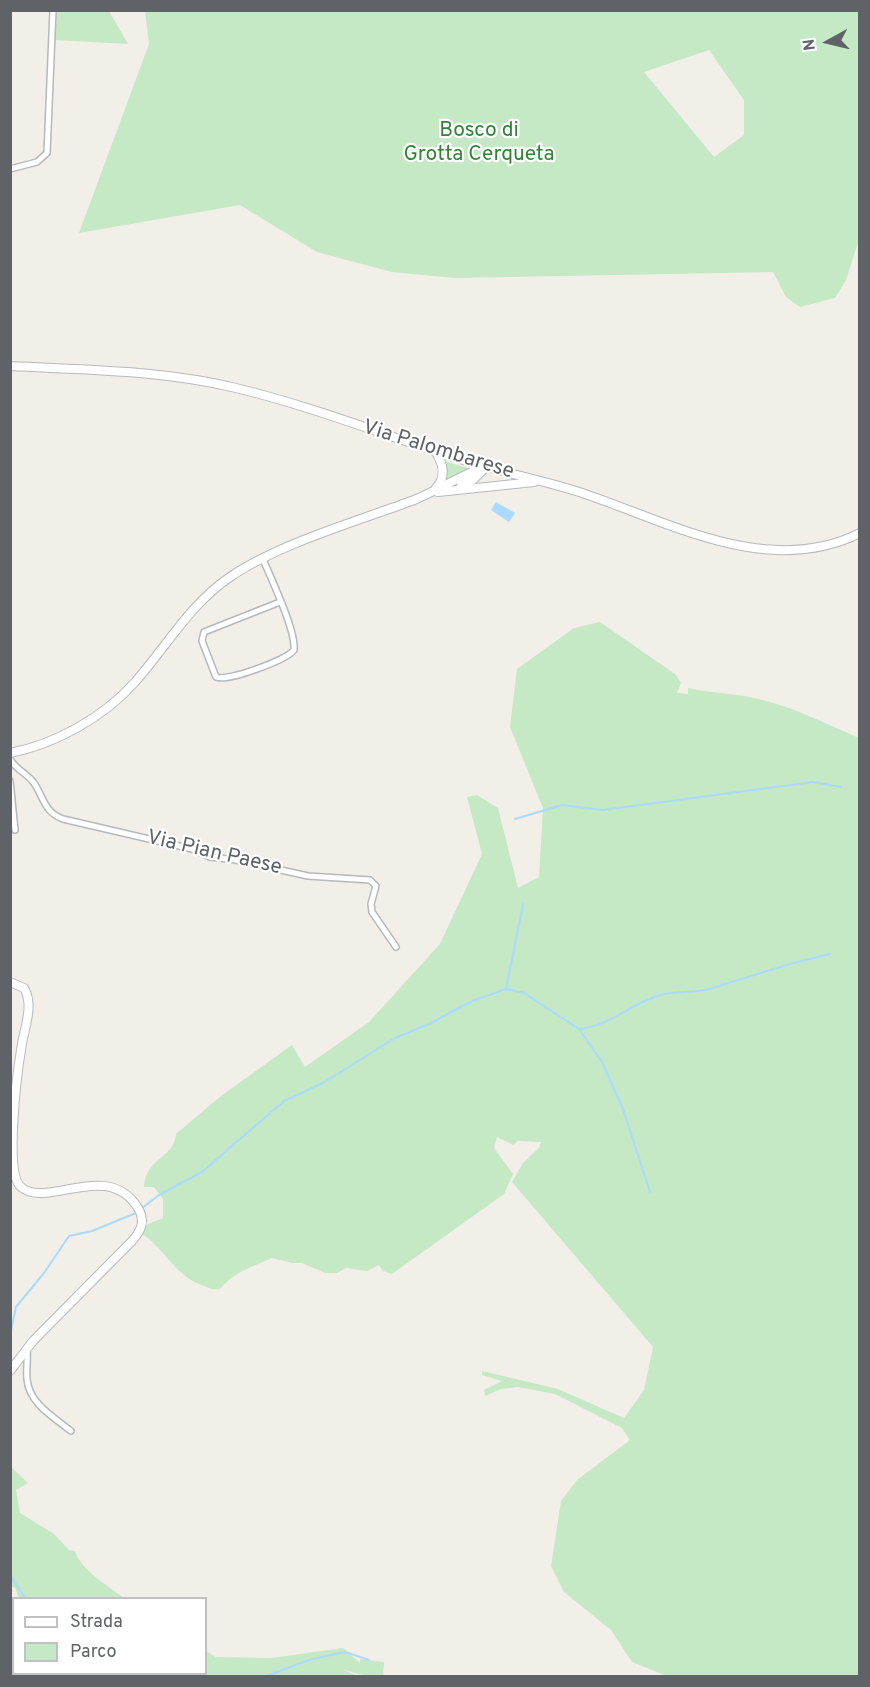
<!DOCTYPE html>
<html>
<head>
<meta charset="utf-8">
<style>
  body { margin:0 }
  #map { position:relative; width:870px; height:1687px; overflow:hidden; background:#f1efe8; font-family:Overpass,sans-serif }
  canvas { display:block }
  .frame { position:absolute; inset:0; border:12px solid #5f6368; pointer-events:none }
  .legend { position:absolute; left:12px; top:1597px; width:195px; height:78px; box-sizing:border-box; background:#fff; border:2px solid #bfc1c3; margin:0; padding:8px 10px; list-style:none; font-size:18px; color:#5f6368 }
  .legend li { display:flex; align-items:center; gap:12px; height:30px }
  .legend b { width:30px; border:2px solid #bfc1c3 }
  .north { position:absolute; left:798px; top:12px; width:60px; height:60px; -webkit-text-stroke:4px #fff; paint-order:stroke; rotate:262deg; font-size:16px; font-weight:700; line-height:24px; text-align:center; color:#5f6368 }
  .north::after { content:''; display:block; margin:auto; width:21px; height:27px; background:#5f6368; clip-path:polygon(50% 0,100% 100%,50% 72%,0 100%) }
</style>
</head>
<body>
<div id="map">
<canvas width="870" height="1687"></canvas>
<div class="frame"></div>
<ul class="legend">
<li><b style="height:8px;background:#fff"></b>Strada</li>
<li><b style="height:16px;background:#c5e8c5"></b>Parco</li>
</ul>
<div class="north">N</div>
</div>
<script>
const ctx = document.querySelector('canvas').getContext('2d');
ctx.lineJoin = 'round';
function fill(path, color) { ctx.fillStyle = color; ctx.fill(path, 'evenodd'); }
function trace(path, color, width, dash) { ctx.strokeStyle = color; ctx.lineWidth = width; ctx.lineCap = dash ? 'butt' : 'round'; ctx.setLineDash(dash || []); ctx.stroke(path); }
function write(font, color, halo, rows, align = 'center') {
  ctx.font = font + ' Overpass,sans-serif'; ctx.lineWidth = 4.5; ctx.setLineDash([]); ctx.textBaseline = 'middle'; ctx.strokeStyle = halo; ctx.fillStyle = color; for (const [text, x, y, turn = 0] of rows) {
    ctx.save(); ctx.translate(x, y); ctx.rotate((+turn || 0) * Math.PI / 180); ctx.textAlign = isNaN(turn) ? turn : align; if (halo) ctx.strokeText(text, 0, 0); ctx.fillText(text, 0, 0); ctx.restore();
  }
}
fill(new Path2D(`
  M 109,11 L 128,44 L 55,40 L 57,11 Z
  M 145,11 L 859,11 L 859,239 L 846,280 L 835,298 L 800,307 L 786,297 L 773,272 L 455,278 L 392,272 L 317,252 L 240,205 L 79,233 L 149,44 ZM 709,50 L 744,100 L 744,135 L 714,157 L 644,72 Z
  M 444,461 L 471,469 L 444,481 Z
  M 600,622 L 675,674 L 681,683 L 677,693 L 688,694 L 688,688 C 715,694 740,693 767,701 C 799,710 829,725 859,738 L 859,1676 L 667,1676 L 632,1662 L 611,1630 L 564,1592 L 551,1566 L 561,1501 L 577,1480 L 630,1440 L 622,1428 L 555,1394 L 518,1387 L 501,1389 L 485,1396 L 484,1390 L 502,1381 L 482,1375 L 482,1371 L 558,1389 L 624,1418 L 644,1390 L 653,1347 L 512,1182 L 523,1163 L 539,1148 L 541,1142 L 518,1141 L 513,1145 L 497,1137 L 494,1148 L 513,1174 L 504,1194 L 392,1274 L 383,1271 L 379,1265 L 367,1271 L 346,1268 L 337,1273 L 325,1273 L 302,1263 L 293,1263 L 272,1258 C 254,1266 232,1273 220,1289 C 210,1290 208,1287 199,1284 C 172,1273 160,1241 139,1233 L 148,1224 L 163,1218 L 163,1199 L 154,1187 L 144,1187 C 145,1158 174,1159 176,1134 L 221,1096 L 292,1045 L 305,1067 L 369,1022 L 440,944 L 482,854 L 467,797 L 477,795 L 498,808 L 518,888 L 539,877 L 543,808 L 510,727 L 517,669 L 574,628 Z
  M 10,1466 L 28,1483 L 16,1490 L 20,1513 L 54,1534 L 69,1550 L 75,1551 C 80,1569 109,1587 124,1598 L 19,1598 L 15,1588 L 11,1586 Z
  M 343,1648 L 360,1663 L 360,1659 L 384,1662 L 383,1676 C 364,1677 359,1674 342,1669 L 357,1676 L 84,1676 L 80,1674 L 206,1674 L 206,1651 L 216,1657 L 272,1658 Z`), '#c5e8c5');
fill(new Path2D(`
  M 496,502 L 515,513 L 509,522 L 491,510 Z`), '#aadaff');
trace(new Path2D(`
  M 515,819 L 562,805 L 603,810 L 813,782 L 841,787
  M 506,989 L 523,904
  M 579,1029 C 614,1025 631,1002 664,994 C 677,991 692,993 705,990 C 747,978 787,963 830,954
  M 141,1209 L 159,1195 L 202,1172 L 284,1101 L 323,1083 L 395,1038 L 429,1024 L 472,1001 L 506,989 L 524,993 L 579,1029 L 602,1062 L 623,1109 L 650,1192
  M 10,1335 L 16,1307 L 44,1273 L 69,1236 L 92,1231 L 136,1213
  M 10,1575 L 25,1598
  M 114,1674 L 122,1676
  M 89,1676 L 89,1674
  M 266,1676 L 312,1659 L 345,1652 L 369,1660`), '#aadaff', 2);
const street = new Path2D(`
  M 10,169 L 37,162 L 47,153 L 53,10
  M 263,559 C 271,579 296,630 294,650 C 287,660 227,682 216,677 L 202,641 L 204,632 L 280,602
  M 10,759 C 16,770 27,773 34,783 C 44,798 44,812 63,819 L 192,849 L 210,857 L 236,860 L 308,876 L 370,880 L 376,886 L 371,904 L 372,912 L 396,947
  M 10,781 L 15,830
  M 27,1350 C 28,1359 26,1369 27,1379 C 29,1404 54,1417 71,1431`);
const secondary = new Path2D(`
  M 10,366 C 85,370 163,370 236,388 C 311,406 384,435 457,458 C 496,471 537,479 576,491 C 664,519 766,580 860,533
  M 435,451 C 443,463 447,476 436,488
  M 461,486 L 473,480 L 485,468
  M 438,492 L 534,482
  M 10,753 C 56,744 104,717 135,682 C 167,646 189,605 230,577 C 278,544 358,521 414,500 C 438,490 460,476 484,467
  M 10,982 L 24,988 C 35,1006 23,1031 21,1050 C 17,1074 5,1171 20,1186 C 45,1211 107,1158 138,1208 C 146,1221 141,1231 132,1241 L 33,1341 L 10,1371`);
trace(street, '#b5b8bc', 8);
trace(secondary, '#b6babf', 10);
trace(street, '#fff', 5);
trace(secondary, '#fff', 8);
write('21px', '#348238', '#fff', [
  ["Bosco di",479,132],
  ["Grotta Cerqueta",479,156]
]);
write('21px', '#5f6368', '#fff', [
  ["Via Palombarese",438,451,17],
  ["Via Pian Paese",214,854,13]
]);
</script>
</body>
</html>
